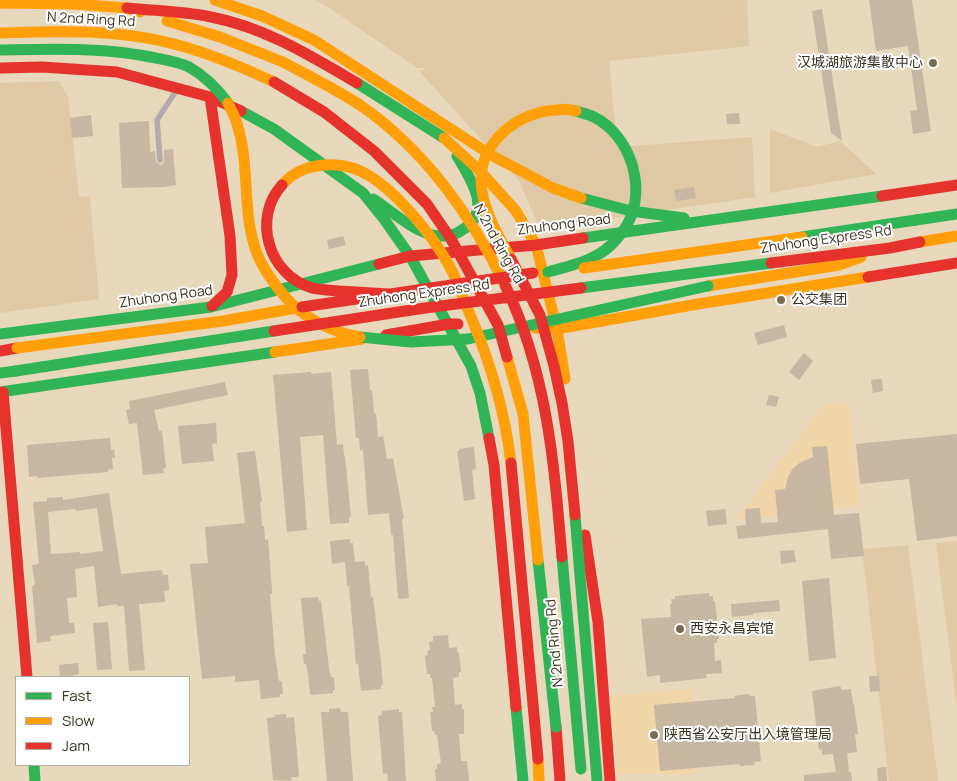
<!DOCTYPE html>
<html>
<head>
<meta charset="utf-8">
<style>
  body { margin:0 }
  #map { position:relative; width:957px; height:781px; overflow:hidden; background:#e8d8bc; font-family:Manrope,sans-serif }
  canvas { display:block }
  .legend { position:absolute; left:15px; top:676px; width:175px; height:90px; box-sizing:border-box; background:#fff; border:1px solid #b1ada4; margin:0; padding:6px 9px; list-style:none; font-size:15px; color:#3d311c }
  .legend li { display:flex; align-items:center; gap:10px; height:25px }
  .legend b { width:25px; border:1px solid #b1ada4 }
</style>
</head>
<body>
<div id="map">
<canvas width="957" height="781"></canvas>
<ul class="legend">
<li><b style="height:6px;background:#30b455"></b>Fast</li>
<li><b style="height:6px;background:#ff9f0a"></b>Slow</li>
<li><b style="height:6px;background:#e5322d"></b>Jam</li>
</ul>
</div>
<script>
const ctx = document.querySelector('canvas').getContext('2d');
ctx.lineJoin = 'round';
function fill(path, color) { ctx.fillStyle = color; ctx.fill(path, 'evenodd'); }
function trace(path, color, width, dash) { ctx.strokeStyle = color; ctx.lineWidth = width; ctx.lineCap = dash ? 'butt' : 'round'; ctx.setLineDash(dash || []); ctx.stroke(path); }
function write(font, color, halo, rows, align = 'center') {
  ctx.font = font + ' Manrope,"Noto Sans SC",sans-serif'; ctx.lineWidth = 4; ctx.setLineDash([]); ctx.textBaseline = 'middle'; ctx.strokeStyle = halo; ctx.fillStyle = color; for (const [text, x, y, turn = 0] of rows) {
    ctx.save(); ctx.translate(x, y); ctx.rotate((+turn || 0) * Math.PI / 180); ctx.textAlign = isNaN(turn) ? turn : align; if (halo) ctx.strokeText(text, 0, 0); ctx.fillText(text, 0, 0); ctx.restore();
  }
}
fill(new Path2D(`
  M 849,402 L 859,505 L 736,520 L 823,405 Z
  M 692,689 L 698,774 L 617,774 L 610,696 Z`), '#f0d6a9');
fill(new Path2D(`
  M 316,0 L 747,0 L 749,46 L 609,61 L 617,147 L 752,137 L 755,197 L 540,229 L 519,181 L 419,71 L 427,68 L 417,68 L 328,7 Z
  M 59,81 L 68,97 L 79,196 L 90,197 L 99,299 L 0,313 L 0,83 Z
  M 770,129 L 817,147 L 840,141 L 876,174 L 770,193 Z
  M 957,541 L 957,708 L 936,543 Z
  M 908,545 L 938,781 L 889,781 L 862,549 Z`), '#dfcaa5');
fill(new Path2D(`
  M 869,0 L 912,0 L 931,131 L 913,134 L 910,111 L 917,110 L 908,46 L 876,51 Z
  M 822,9 L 842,141 L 831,133 L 812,11 Z
  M 739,113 L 740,124 L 727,124 L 726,114 Z
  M 91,115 L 93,136 L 72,138 L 70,118 Z
  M 149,121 L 150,152 L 155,151 L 156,162 L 161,165 L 164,162 L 164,150 L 173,149 L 176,185 L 164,187 L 122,188 L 119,123 Z
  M 694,187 L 696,198 L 676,201 L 674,190 Z
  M 343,236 L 346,245 L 329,249 L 327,240 Z
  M 784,325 L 787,337 L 758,345 L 754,333 Z
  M 804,353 L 813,361 L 799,380 L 789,372 Z
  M 368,369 L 370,390 L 372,390 L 374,414 L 376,413 L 378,437 L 383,436 L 387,459 L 393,458 L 404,519 L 402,519 L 409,598 L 398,599 L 393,535 L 391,535 L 389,513 L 368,515 L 363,450 L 360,451 L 359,438 L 356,438 L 350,370 Z
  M 311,372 L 311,374 L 331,372 L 337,445 L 343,444 L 344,456 L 345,456 L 351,517 L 349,517 L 349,523 L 330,524 L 323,435 L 300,437 L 307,530 L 287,532 L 273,375 Z
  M 882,379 L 883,391 L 873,393 L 871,380 Z
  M 225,382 L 228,395 L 154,410 L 159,431 L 162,431 L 166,468 L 163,469 L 164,473 L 143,475 L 137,423 L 129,424 L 126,410 L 130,409 L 129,401 Z
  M 769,395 L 779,397 L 776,407 L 766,405 Z
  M 216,423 L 217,443 L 212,444 L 214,461 L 182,464 L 178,426 Z
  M 957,434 L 957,536 L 917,541 L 909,479 L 860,484 L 856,444 Z
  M 110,438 L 111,450 L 114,449 L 115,458 L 112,458 L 113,469 L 108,470 L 108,472 L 37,478 L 37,476 L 29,477 L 27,445 Z
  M 827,446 L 834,515 L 859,513 L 864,556 L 831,559 L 828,529 L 738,539 L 736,526 L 746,525 L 745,509 L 760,508 L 761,523 L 778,522 L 775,490 L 785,489 L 788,477 L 793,468 L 801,462 L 813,457 L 812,447 Z
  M 474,447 L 476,469 L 472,470 L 475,499 L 464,501 L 457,451 L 459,451 L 459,449 Z
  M 255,451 L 260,487 L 262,502 L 260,502 L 262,526 L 264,526 L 265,540 L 268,539 L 269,550 L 272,590 L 272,594 L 270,594 L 275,655 L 279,681 L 282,681 L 283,694 L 280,694 L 280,697 L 261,699 L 259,680 L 235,682 L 235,676 L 202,679 L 190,564 L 208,563 L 205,527 L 245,523 L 237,453 Z
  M 109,493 L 121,574 L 162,570 L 163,575 L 168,575 L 169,590 L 164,591 L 165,602 L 139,604 L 145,670 L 129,671 L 124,606 L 117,606 L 117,604 L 98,607 L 94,566 L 75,569 L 77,597 L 67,598 L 69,623 L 74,623 L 75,633 L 50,636 L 51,641 L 37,643 L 32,586 L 35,585 L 32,565 L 39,564 L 33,502 L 47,501 L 47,498 L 63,497 L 63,500 ZM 97,508 L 103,551 L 80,554 L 80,552 L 51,554 L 48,512 L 75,509 L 76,511 Z
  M 725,509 L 727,524 L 708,526 L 706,511 Z
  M 350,539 L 350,543 L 353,543 L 355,562 L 365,561 L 365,566 L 368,565 L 371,597 L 373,597 L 381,662 L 383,685 L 381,685 L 381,689 L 361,691 L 358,664 L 356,664 L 349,586 L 347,586 L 345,562 L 332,564 L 330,541 Z
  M 794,550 L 796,562 L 781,564 L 780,551 Z
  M 829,578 L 836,658 L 809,661 L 802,581 Z
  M 709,593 L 709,596 L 713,596 L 713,601 L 715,601 L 719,639 L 717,639 L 717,643 L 714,643 L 715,661 L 721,660 L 722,673 L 706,674 L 707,678 L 660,683 L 660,675 L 647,677 L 641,619 L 671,617 L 670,604 L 672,604 L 671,599 L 675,599 L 675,596 Z
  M 318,597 L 319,601 L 321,601 L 329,668 L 331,677 L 334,677 L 335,690 L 333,690 L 333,693 L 310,695 L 308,674 L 306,664 L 304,664 L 303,654 L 306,654 L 301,598 Z
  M 779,600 L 780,611 L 753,613 L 753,615 L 732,617 L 731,604 Z
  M 108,622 L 112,669 L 97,670 L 93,623 Z
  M 448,635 L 449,648 L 457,647 L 457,653 L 459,652 L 461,672 L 459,672 L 459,677 L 453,678 L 455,705 L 462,704 L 462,709 L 464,709 L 464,734 L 459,734 L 461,761 L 467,761 L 469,781 L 436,781 L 435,769 L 437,769 L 437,764 L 441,763 L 437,735 L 435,735 L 434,731 L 432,731 L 430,712 L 433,712 L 432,707 L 435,707 L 432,678 L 430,678 L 430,674 L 427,674 L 425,656 L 428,655 L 427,651 L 430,650 L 429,642 L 433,641 L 433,636 Z
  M 78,663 L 79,674 L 73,675 L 73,677 L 60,677 L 59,665 Z
  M 869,676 L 879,676 L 880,691 L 870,692 Z
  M 840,686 L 842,690 L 851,689 L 853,704 L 854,704 L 858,734 L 855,734 L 857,752 L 847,753 L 849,772 L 851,772 L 852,781 L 804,781 L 804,775 L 836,772 L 833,754 L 822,755 L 822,749 L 819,750 L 812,691 Z
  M 749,694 L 749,696 L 755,696 L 761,761 L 754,762 L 755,765 L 740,766 L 740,764 L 660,771 L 654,705 L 735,698 L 734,696 Z
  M 340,708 L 341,712 L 348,712 L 353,781 L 327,781 L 321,712 L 329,712 L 329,709 Z
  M 399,709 L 399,712 L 402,712 L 406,781 L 388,781 L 387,773 L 383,774 L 378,716 L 382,715 L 382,711 Z
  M 286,714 L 286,718 L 294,717 L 299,777 L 291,777 L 292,781 L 273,780 L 267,718 L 275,717 L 275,715 Z
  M 886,767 L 887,781 L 878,781 L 877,768 Z`), '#c7b7a3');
trace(new Path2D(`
  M 160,160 L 157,120 L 176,91`), '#b3abae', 5.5);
trace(new Path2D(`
  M 357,83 L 444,138
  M 241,111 L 274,129 L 363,193 L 384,219 L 410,256 L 471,366 L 480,393 L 489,438
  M 581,198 L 631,211 L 684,218
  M 373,199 C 392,211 410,229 432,235 C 442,237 454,236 462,230 C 494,212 470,178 457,156
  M 916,220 L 957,214
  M 583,238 L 882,196
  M 0,334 L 211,307 L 379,264
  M 0,373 L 16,371
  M 0,392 L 275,352
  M 516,707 L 523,781
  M 34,765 L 35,781`), '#30b455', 11);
trace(new Path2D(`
  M 215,0 L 262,16 L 314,40 L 491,155 L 553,188 L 581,198
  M 0,3 L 73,4 L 127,8 L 140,12
  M 167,21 L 220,37 L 283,62
  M 0,33 C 58,31 118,29 174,44 C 209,53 242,67 274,82
  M 444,138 L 480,171 L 516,211 L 536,245 L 557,329 L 565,379
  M 920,242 L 957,236
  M 708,286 L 839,265 L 861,257
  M 535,328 L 557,329 L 698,304 L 868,277
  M 275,352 L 362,339
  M 538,759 L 539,781`), '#ff9f0a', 11);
trace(new Path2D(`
  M 127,8 C 155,11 183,11 211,17 C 264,27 311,56 357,83
  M 0,68 L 42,67 L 117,72 L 210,97 L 241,111
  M 210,97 L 230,236 L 232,275 L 227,292 L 212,306
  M 882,196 L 957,185
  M 379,264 L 410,256 L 536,245 L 583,238
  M 868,277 L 957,263
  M 386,335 L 449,324 L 458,324
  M 0,351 L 17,348
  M 3,392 L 27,677
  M 489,438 L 494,465 L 516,707
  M 585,535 L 598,622 L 610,781
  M 556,727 L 560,781`), '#e5322d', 11);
trace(new Path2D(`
  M 0,50 C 52,49 105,47 156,58 C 167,60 179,62 189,67 C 205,76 217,88 228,103
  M 802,237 L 916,220
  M 548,272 C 569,266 595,261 611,245 C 617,239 624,231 628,223 C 647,187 630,135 594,117 C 588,114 581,113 576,111
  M 581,288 L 771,263
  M 360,337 L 411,342 L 468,339 L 708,286
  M 16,371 L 274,331
  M 575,515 L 597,780
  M 562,557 L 581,769
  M 538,560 L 556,727`), '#30b455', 11);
trace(new Path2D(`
  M 283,62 C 309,76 335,89 360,105 C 424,149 472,216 505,285
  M 228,103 C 231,110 235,116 237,124 C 250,164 242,207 255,248 C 261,267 274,284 287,299 C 307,320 332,332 360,337
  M 282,185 C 296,169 316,164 336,165 C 360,166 379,181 395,196 C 418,219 440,246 454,275 C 460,289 465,303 471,317 C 491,364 505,413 511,463
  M 511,259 C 498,235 482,209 481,181 C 480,141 520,111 557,110 C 563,109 569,109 576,111
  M 584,268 L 802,237
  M 17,348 L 223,321 L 302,307
  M 507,357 L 523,414 L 538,560`), '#ff9f0a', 11);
trace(new Path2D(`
  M 274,82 L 324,112 L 374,151 L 427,204 L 451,239 L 498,325 L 507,357
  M 282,185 C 252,218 268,275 312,288 C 320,290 330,290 339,291 C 356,292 372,293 389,294
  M 511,259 L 540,315 L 554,366 L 562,403 L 568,441 L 575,515
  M 771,263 L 890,248 L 920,242
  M 505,285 C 547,372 554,462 562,557
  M 302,307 L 533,273
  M 274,331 L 425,308 L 581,288
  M 511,463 L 538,759`), '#e5322d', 11);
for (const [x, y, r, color] of [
  [933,63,5,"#796b54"],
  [781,300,5,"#796b54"],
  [680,629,5,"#796b54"],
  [654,735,5,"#796b54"]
]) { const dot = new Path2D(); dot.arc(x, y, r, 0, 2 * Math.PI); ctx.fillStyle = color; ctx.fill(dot); trace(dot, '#fff', 2); }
write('14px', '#3d311c', '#fff', [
  ["N 2nd Ring Rd",91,20,3],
  ["Zhuhong Road",564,225,-7],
  ["Zhuhong Express Rd",826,240,-8],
  ["N 2nd Ring Rd",498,244,61],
  ["Zhuhong Express Rd",424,294,-8],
  ["Zhuhong Road",166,297,-8],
  ["N 2nd Ring Rd",555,643,-95]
]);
write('14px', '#3d311c', '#fff', [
  ["汉城湖旅游集散中心",923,63,"right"],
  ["公交集团",791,300],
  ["西安永昌宾馆",690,629],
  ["陕西省公安厅出入境管理局",664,735]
], 'left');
</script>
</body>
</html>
